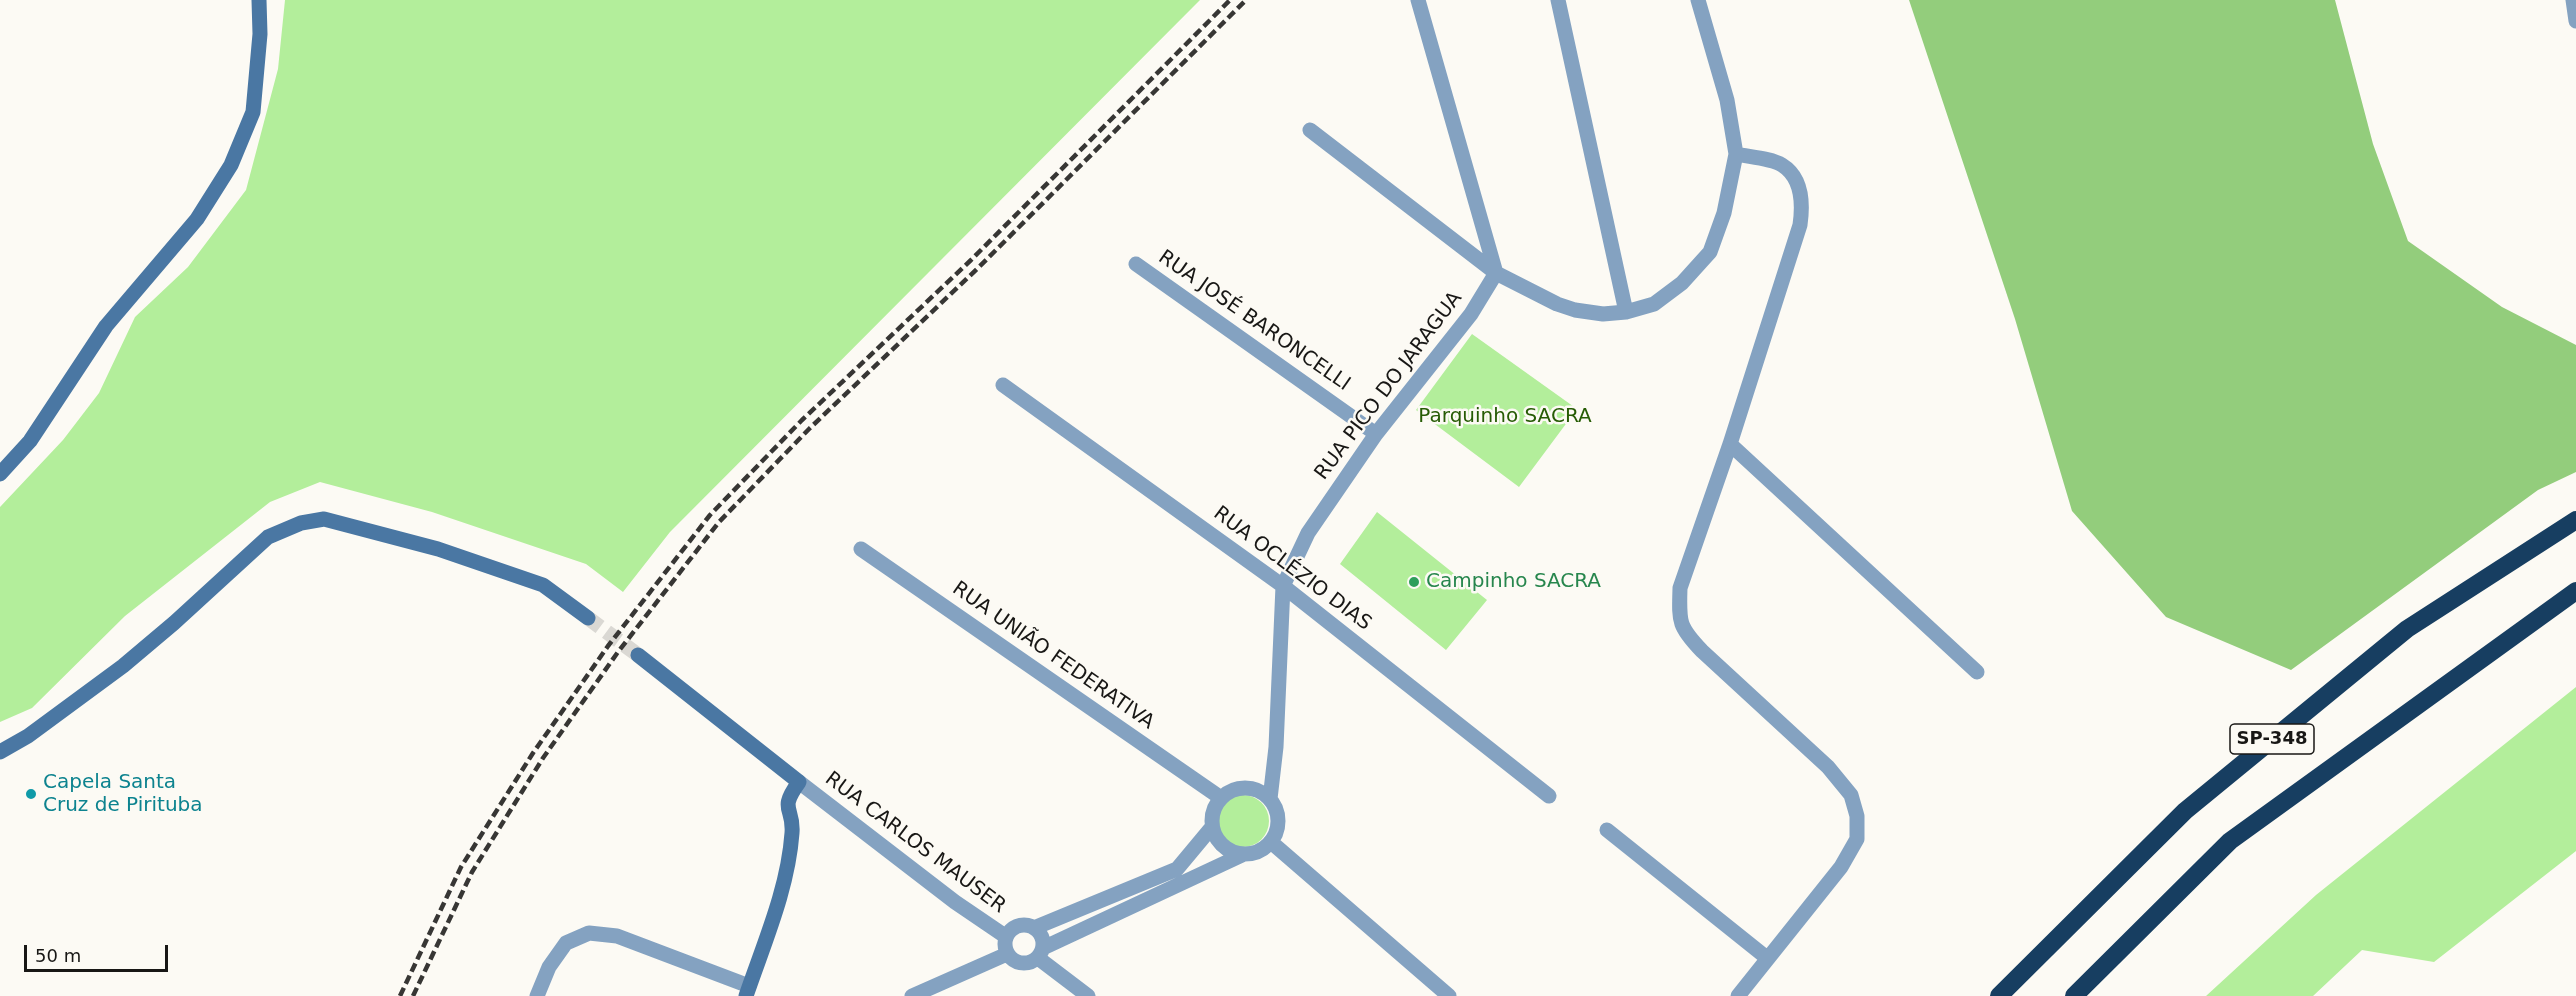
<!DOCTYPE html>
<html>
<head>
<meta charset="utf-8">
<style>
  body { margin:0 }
  #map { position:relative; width:2576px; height:996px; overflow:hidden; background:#fcfaf4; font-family:"DejaVu Sans",sans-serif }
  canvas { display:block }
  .scale { position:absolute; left:24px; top:945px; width:144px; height:27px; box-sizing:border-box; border:3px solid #181715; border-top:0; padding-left:8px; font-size:18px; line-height:21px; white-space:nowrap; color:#181715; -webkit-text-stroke:4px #fcfaf4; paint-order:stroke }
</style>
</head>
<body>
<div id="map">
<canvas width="2576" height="996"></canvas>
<div class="scale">50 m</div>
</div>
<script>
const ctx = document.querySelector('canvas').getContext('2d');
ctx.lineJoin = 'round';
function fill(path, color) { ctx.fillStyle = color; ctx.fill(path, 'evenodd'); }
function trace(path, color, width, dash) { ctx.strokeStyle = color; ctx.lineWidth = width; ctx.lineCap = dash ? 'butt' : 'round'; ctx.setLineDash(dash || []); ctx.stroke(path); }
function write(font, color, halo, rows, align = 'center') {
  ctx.font = font + ' "DejaVu Sans",sans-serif'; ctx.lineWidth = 5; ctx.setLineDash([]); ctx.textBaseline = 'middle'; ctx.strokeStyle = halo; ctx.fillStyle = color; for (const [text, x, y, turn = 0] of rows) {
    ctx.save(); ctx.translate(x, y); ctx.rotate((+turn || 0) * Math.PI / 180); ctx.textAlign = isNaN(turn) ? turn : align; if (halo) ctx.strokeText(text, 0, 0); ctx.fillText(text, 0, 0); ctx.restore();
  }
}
fill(new Path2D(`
  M 285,0 L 1200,0 L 670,532 L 623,592 L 586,564 L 432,512 L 320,482 L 270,502 L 125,616 L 32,708 L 0,722 L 0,507 L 63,440 L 99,393 L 135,317 L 188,267 L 246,190 L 278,69 Z
  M 1472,334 L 1577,409 L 1519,487 L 1416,410 Z
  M 1377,512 L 1487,600 L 1446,650 L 1340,564 Z
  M 2576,687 L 2576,851 L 2434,962 L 2362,950 L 2313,996 L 2206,996 L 2316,895 Z
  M1217 821a26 26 0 1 1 52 0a26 26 0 1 1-52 0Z`), '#b3ee9b');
fill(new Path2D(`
  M 1909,0 L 2335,0 L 2373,144 L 2408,241 L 2502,307 L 2576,345 L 2576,472 L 2538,490 L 2291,670 L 2166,617 L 2072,511 L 2015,319 Z`), '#93cd7c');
trace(new Path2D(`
  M 588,618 L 638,655`), '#dad8d3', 15, [15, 8]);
trace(new Path2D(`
  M 1558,0 L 1626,312
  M 2573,0 L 2576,21
  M 1310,130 L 1496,273 L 1557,304 L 1575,310 L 1603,314 L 1626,312 L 1654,304 L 1682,283 L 1710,252 L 1724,213 L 1736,154 L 1727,100 L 1698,0
  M 1736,154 C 1750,157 1771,158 1782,165 C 1803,178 1803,204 1800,225 L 1730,444 L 1680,588 C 1679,622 1678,626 1702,651 L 1828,767 L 1851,795 L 1857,816 L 1857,839 L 1841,867 L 1738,996
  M 1136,264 L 1376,434
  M 1003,385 L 1283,586 L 1549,796
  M 1730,444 L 1977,672
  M 861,549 L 1221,798
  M 799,782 L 955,902 L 1005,936
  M1212 821a33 33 0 1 1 66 0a33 33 0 1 1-66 0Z
  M 1270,799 L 1276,747 L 1283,586 L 1308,533 L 1376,434 L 1471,314 L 1496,273 L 1418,0
  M 1607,830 L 1767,958
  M 1271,842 L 1449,996
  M1005 944a19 19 0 1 1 38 0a19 19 0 1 1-38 0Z
  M 1034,928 L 1177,869 L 1212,827
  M 1043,948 L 1242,855
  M 1038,958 L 1088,996
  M 537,996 L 549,967 L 566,943 L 589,933 L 617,936 L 749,986
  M 912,996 L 1007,954`), '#84a2c1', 15);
trace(new Path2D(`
  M 0,474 L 30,441 L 106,326 L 197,219 L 231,165 L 253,112 L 260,34 L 259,0
  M 638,655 L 799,782 C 778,811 794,806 792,833 C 788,889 764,943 746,996
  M 0,752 L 28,736 L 123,666 L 174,623 L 268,537 L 301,523 L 324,519 L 438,549 L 543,585 L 588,618`), '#4a77a3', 15);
trace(new Path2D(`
  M 1999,996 L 2185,811 L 2407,629 L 2576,520
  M 2074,996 L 2230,841 L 2576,591`), '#173e61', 18);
trace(new Path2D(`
  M 400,996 L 461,867 L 533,753 L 608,646 L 710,515 L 802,420 L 971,260 L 1230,0
  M 413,996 L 472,872 L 543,758 L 618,652 L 719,522 L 810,428 L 979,267 L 1246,0`), '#373634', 4.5, [9, 4.5]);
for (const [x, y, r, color] of [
  [1414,582,6,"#2e9e5b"],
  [31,794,6,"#0f9aa8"]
]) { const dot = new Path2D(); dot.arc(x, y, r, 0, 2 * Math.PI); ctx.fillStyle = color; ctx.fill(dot); trace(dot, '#fcfaf4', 2); }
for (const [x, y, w] of [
  [2272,739,84]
]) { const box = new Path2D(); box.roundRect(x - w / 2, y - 15, w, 30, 4.5); ctx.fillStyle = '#fcfaf4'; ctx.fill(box); trace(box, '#181715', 1.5); }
write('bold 18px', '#181715', null, [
  ["SP-348",2272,739]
]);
write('20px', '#181715', '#fcfaf4', [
  ["RUA JOSÉ BARONCELLI",1254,321,35],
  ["RUA PICO DO JARAGUA",1389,386,-53],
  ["RUA OCLÉZIO DIAS",1292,569,37],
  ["RUA UNIÃO FEDERATIVA",1053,656,35],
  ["RUA CARLOS MAUSER",915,843,37]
]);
write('20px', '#275c05', '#fcfaf4', [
  ["Parquinho SACRA",1505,417]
]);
write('20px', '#27864d', '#fcfaf4', [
  ["Campinho SACRA",1426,582]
], 'left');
write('20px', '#0d838f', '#fcfaf4', [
  ["Capela Santa",43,783],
  ["Cruz de Pirituba",43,806]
], 'left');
</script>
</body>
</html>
